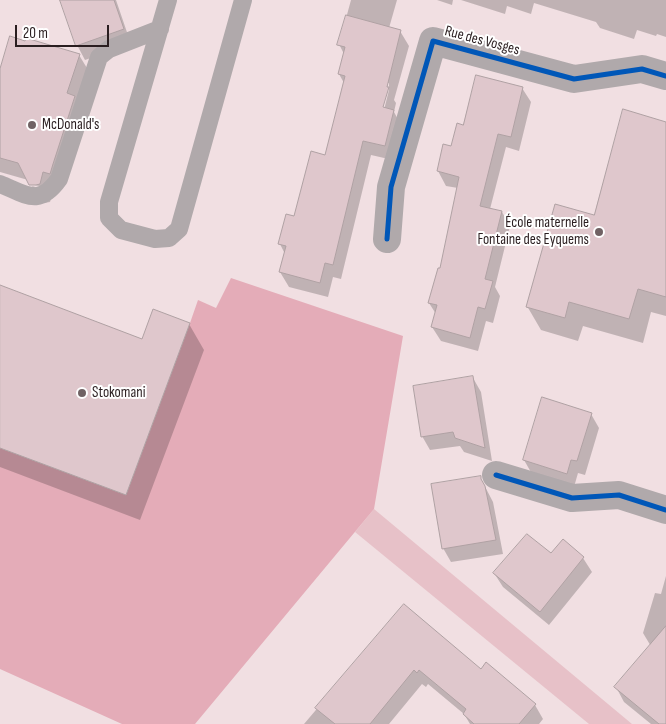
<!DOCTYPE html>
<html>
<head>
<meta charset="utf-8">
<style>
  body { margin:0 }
  #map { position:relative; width:666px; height:724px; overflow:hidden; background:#f1dfe2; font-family:"Sofia Sans Condensed",sans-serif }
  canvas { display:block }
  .scale { position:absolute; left:15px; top:25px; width:94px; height:22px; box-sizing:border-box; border:2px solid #2a1e20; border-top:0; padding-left:6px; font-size:15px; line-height:18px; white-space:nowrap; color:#2a1e20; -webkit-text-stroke:4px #fff; paint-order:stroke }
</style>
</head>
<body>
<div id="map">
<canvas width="666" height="724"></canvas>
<div class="scale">20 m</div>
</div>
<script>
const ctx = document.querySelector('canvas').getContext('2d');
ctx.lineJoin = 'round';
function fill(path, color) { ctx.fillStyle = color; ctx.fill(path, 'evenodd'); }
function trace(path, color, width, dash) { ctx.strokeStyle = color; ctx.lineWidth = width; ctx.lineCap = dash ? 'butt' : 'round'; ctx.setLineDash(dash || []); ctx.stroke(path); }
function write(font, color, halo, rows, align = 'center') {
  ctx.font = font + ' "Sofia Sans Condensed",sans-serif'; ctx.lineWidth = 4; ctx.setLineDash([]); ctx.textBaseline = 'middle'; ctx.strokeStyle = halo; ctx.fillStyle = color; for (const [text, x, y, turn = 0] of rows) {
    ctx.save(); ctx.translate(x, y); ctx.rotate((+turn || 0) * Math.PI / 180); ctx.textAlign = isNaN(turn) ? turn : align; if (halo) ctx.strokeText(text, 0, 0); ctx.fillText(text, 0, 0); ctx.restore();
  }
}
fill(new Path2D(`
  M 374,509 L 632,724 L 589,724 L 355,532 Z`), '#e7c1c8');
fill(new Path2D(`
  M 231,278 L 403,336 L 374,509 L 195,724 L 122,724 L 0,669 L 0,448 L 126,495 L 190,323 L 198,300 L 216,308 Z`), '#e4acb8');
fill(new Path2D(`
  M 61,0 L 116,0 L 131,44 L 85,60 L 77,45 Z
  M 351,0 L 397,0 L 389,28 L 400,31 L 409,46 L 394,100 L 396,103 L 394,112 L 401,125 L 393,160 L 371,155 L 341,279 L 333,277 L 328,297 L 289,287 L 280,272 L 285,254 L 280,244 L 295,217 L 326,156 L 344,83 L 339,74 L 344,54 L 339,44 ZM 388,83 L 389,83 L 389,90 L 383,114 L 381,113 Z
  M 437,0 L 453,0 L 452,5 Z
  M 461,0 L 666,0 L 666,37 L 657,34 L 656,36 L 637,30 L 634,39 L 600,28 L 596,22 L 534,3 L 531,14 L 507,6 L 505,14 Z
  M 79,55 L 90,73 L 50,202 L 44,203 L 41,203 L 32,186 L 39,188 L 39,186 L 30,184 L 28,180 L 0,172 L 0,68 Z
  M 522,88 L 531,102 L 519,151 L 506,147 L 490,209 L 502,212 L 510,226 L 495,287 L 500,296 L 493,323 L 486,321 L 478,351 L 441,341 L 432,327 L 436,314 L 429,303 L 441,270 L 458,188 L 446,186 L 438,171 L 444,146 L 452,148 L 463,126 Z
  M 666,123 L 666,316 L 651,312 L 643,343 L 583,326 L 578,341 L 541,330 L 527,306 Z
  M 0,286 L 143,340 L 189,324 L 204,350 L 140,520 L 0,467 Z
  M 473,378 L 481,392 L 492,461 L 464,452 L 460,446 L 430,450 L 422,436 Z
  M 591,414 L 599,428 L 585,475 L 578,473 L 574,487 L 532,474 L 524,460 Z
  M 480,477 L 493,502 L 503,554 L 451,562 L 443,548 Z
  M 551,555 L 583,558 L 592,572 L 549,625 L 503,587 L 494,573 Z
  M 666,576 L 666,652 L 652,648 L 643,633 L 655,593 L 661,594 Z
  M 404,606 L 481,671 L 535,705 L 543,719 L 539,724 L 470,724 L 464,714 L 428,684 L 426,687 L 422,684 L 389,724 L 304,724 Z
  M 666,674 L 666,724 L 651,724 L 624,702 L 616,687 Z`), '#0003');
const building = new Path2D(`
  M 60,0 L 114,0 L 124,29 L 76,46 Z
  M 346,15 L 401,30 L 387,87 L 389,87 L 383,107 L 394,110 L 385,146 L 363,141 L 333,265 L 325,263 L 320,283 L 279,272 L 286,246 L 278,244 L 286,214 L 294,216 L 311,151 L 325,155 L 345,76 L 338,74 L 345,47 L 337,45 Z
  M 10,36 L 25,41 L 26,38 L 80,54 L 67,93 L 75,96 L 53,164 L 50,174 L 43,172 L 40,184 L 36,185 L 29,185 L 18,163 L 0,158 L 0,69 Z
  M 476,75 L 523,87 L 511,137 L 498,134 L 480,206 L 502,211 L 485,279 L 493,281 L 485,309 L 478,307 L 470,338 L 431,327 L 437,305 L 428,303 L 438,268 L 440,268 L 459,177 L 437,171 L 443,144 L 451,146 L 457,123 L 463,125 Z
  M 623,109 L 666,122 L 666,297 L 638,289 L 629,319 L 569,302 L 565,318 L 526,307 L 555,204 L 594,215 Z
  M 0,285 L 142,339 L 153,309 L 190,323 L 126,495 L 0,448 Z
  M 473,376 L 485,448 L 455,438 L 453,432 L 421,437 L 413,386 Z
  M 542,397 L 592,413 L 577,461 L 571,460 L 567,474 L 523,460 Z
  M 481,476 L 481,479 L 485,486 L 496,540 L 442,549 L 431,484 Z
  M 527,534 L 551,553 L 563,539 L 584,557 L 540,612 L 493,573 Z
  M 404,604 L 481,669 L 486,662 L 536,704 L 519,724 L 474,724 L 463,714 L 466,709 L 419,670 L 417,673 L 414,670 L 370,724 L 335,724 L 315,708 Z
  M 666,626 L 666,724 L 659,724 L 614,687 Z`);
fill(building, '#dfc7cc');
trace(building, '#afa1a3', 1);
trace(new Path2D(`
  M 168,0 L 109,202 L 109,218 L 121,230 L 155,239 L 169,238 L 179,229 L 243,0
  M 0,184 C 27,195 39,207 59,179 L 99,57 L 109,49 L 160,29`), '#b0a9ab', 18);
trace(new Path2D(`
  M 387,239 L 391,187 L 433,41 L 574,79 L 642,69 L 666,76
  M 496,475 L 572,498 L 619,495 L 666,510`), '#b0a9ab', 28);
trace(new Path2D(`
  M 387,239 L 391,187 L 433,41 L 574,79 L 642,69 L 666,76
  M 496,475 L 572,498 L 619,495 L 666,510`), '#0057b8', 5);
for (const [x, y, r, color] of [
  [32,125,5,"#706264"],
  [599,232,5,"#706264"],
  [82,393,5,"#706264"]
]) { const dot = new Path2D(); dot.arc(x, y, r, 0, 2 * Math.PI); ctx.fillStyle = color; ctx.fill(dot); trace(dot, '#fff', 2); }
write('15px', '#2a1e20', '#fff', [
  ["Rue des Vosges",482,41,15]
]);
write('15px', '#2a1e20', '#fff', [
  ["McDonald's",42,125],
  ["École maternelle",589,223,"right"],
  ["Fontaine des Eyquems",589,240,"right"],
  ["Stokomani",92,393]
], 'left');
</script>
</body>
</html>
